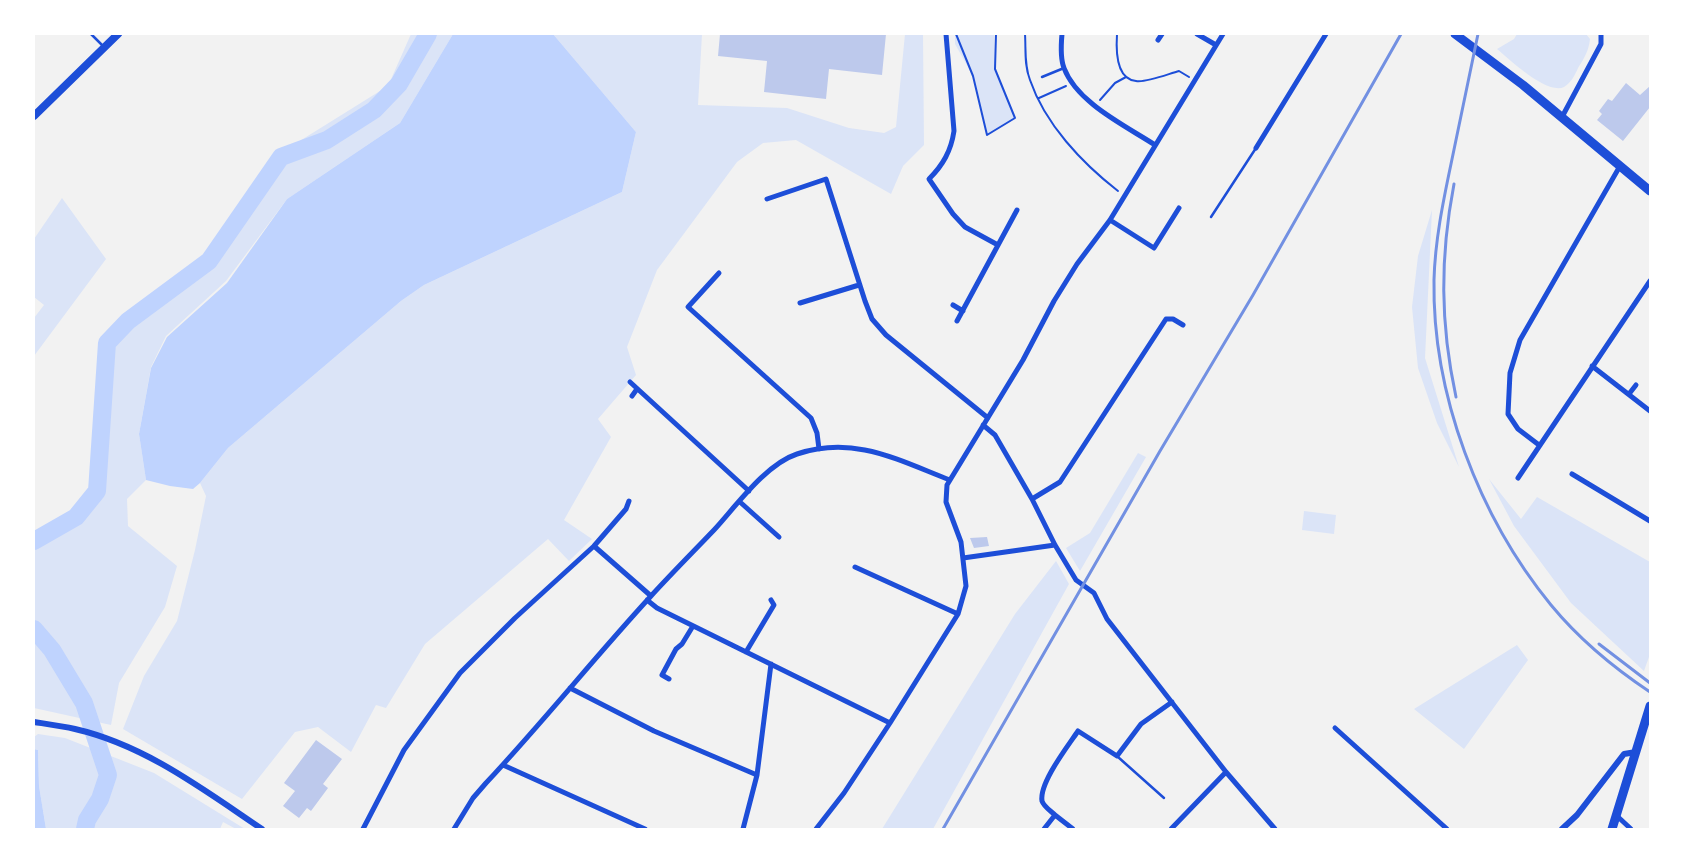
<!DOCTYPE html>
<html>
<head>
<meta charset="utf-8">
<style>
  body { margin:0 }
  #map { position:relative; width:1684px; height:863px; overflow:hidden; background:#f2f2f2; font-family:Lora,serif }
  canvas { display:block }
  .frame { position:absolute; inset:0; border:35px solid #fff; pointer-events:none }
</style>
</head>
<body>
<div id="map">
<canvas width="1684" height="863"></canvas>
<div class="frame"></div>
</div>
<script>
const ctx = document.querySelector('canvas').getContext('2d');
ctx.lineJoin = 'round';
function fill(path, color) { ctx.fillStyle = color; ctx.fill(path, 'evenodd'); }
function trace(path, color, width, dash) { ctx.strokeStyle = color; ctx.lineWidth = width; ctx.lineCap = dash ? 'butt' : 'round'; ctx.setLineDash(dash || []); ctx.stroke(path); }
fill(new Path2D(`
  M 411,34 L 453,34 L 400,123 L 287,199 L 226,281 L 166,336 L 151,367 L 139,434 L 146,480 L 127,499 L 128,526 L 177,566 L 165,607 L 119,683 L 111,725 L 34,708 L 34,542 L 102,496 L 107,343 L 128,321 L 209,261 L 274,157 L 388,86 Z
  M 553,34 L 702,34 L 698,105 L 787,108 L 849,128 L 884,133 L 896,127 L 905,34 L 923,34 L 924,145 L 903,166 L 891,194 L 796,140 L 763,143 L 737,162 L 657,270 L 627,347 L 636,375 L 598,419 L 611,437 L 564,520 L 592,539 L 569,561 L 548,539 L 425,644 L 386,708 L 376,705 L 351,752 L 318,727 L 295,732 L 242,799 L 123,729 L 144,676 L 177,621 L 195,550 L 206,496 L 200,483 L 228,448 L 401,301 L 424,285 L 622,192 L 636,132 Z
  M 955,34 L 994,34 L 995,69 L 1015,118 L 987,135 L 973,76 L 955,44 Z
  M 1517,34 L 1586,34 L 1590,39 C 1589,50 1584,59 1578,68 C 1575,75 1571,83 1564,87 C 1547,95 1510,60 1497,49 L 1514,39 Z
  M 62,198 L 106,259 L 34,356 L 34,318 L 44,305 L 34,297 L 34,239 Z
  M 1432,210 L 1425,358 L 1459,467 L 1437,423 L 1418,368 L 1412,307 L 1418,256 Z
  M 1138,453 L 1146,457 L 1080,571 L 1066,548 L 1090,533 Z
  M 1489,479 L 1521,519 L 1537,497 L 1650,562 L 1650,654 L 1644,671 L 1571,603 L 1514,526 Z
  M 1304,511 L 1336,515 L 1334,534 L 1302,530 Z
  M 1056,561 L 1069,584 L 933,829 L 882,829 L 1015,614 Z
  M 1517,645 L 1528,660 L 1464,749 L 1414,709 Z
  M 38,734 L 65,738 L 154,773 L 245,829 L 236,829 L 223,822 L 220,829 L 46,829 L 39,786 L 38,750 L 34,749 L 34,737 Z`), '#dbe4f7');
fill(new Path2D(`
  M 453,34 L 553,34 L 636,132 L 622,192 L 424,285 L 401,301 L 228,448 L 200,483 L 193,489 L 170,486 L 146,480 L 139,434 L 151,368 L 167,337 L 227,283 L 287,199 L 400,123 Z
  M 34,749 L 38,750 L 39,786 L 46,829 L 34,829 Z`), '#bfd3fe');
trace(new Path2D(`
  M 34,541 L 76,517 L 97,491 L 107,343 L 128,321 L 209,261 L 281,157 L 327,140 L 374,110 L 399,84 L 428,34
  M 34,629 L 52,650 L 84,703 L 108,775 L 100,799 L 87,820 L 85,829`), '#bfd3fe', 18);
fill(new Path2D(`
  M 720,34 L 886,34 L 882,75 L 829,69 L 826,99 L 764,92 L 767,61 L 718,56 Z
  M 1626,83 L 1640,95 L 1650,86 L 1650,107 L 1623,141 L 1597,120 L 1602,114 L 1599,111 L 1608,99 L 1612,101 Z
  M 987,537 L 989,546 L 974,548 L 970,538 Z
  M 316,740 L 342,759 L 323,784 L 328,788 L 311,811 L 307,808 L 299,818 L 283,806 L 295,791 L 284,783 Z`), '#bdc9ec');
trace(new Path2D(`
  M 956,34 L 973,76 L 987,135 L 1015,118 L 995,69 L 996,34
  M 1025,34 C 1026,49 1024,65 1030,80 C 1045,124 1082,163 1118,191
  M 1117,34 C 1116,49 1115,79 1136,81 C 1146,83 1168,74 1179,71 L 1189,77
  M 1039,98 L 1066,86
  M 1100,100 L 1115,83 L 1126,77`), '#1d4ed8', 2);
trace(new Path2D(`
  M 91,34 L 103,46
  M 1042,77 L 1064,68
  M 1211,217 L 1256,148
  M 1118,757 L 1164,798`), '#1d4ed8', 2.5);
trace(new Path2D(`
  M 946,34 L 954,131 C 951,151 943,165 929,179 L 953,214 L 965,227 L 998,245
  M 1062,34 C 1061,45 1060,58 1064,68 C 1077,103 1126,126 1155,145
  M 1197,34 L 1216,45
  M 1158,40 L 1162,34
  M 1562,117 L 1601,44 L 1601,34
  M 1256,148 L 1326,34
  M 767,199 L 826,179 L 865,301 L 872,319 L 886,335 L 988,418
  M 1110,220 L 1154,248 L 1179,208
  M 719,273 L 688,307 L 811,418 L 817,433 L 819,449
  M 800,303 L 859,285
  M 953,305 L 963,311
  M 957,321 L 1017,210
  M 1592,366 L 1650,411
  M 630,382 L 749,491
  M 1629,394 L 1636,385
  M 632,396 L 637,389
  M 983,425 L 995,435 L 1032,499 L 1055,545 L 1076,580 L 1094,593 L 1107,619 L 1226,772 L 1275,829
  M 1539,445 L 1518,429 L 1508,414 L 1510,373 L 1520,340 L 1620,166
  M 1572,474 L 1650,521
  M 1518,478 L 1650,281
  M 1032,499 L 1060,482 L 1166,319 L 1173,319 L 1183,325
  M 740,502 L 779,537
  M 594,546 L 626,509 L 629,501
  M 963,558 L 1055,545
  M 855,567 L 958,614
  M 647,600 L 657,608 L 890,723
  M 746,652 L 774,605 L 771,600
  M 669,679 L 662,675 L 676,649 L 682,644 L 693,626
  M 570,688 L 654,731 L 757,775
  M 1335,728 L 1447,829
  M 503,765 L 645,829
  M 1055,815 L 1073,829
  M 1617,816 L 1631,829
  M 363,829 L 404,750 L 460,673 L 515,618 L 594,546 L 651,596
  M 454,829 L 473,798 L 486,783 C 543,722 595,657 651,596 C 672,573 693,552 714,530 C 736,506 766,464 797,454 C 854,435 898,460 950,480
  M 743,829 L 757,775 L 771,664
  M 816,829 L 844,793 L 890,723 L 958,614 L 966,586 L 961,542 L 946,502 L 947,485 L 1023,360 L 1054,301 L 1077,264 L 1110,220 L 1223,34
  M 1044,829 L 1055,815 C 1051,811 1044,807 1042,801 C 1039,783 1068,746 1078,731 L 1117,756 L 1141,724 L 1172,702
  M 1171,829 L 1226,772`), '#1d4ed8', 5);
trace(new Path2D(`
  M 34,722 C 47,724 62,726 75,729 C 145,745 204,790 262,829
  M 1562,829 L 1577,815 L 1624,754 L 1636,752`), '#1d4ed8', 6);
trace(new Path2D(`
  M 34,116 L 118,34`), '#1d4ed8', 8);
trace(new Path2D(`
  M 1455,34 L 1523,85 L 1650,191
  M 1612,829 L 1650,706`), '#1d4ed8', 9);
trace(new Path2D(`
  M 1478,34 C 1469,77 1460,120 1451,164 C 1443,202 1435,241 1434,280 C 1432,394 1479,517 1551,605 C 1579,639 1614,668 1650,692
  M 1454,184 C 1440,257 1440,323 1456,397
  M 1599,644 L 1650,683
  M 943,829 L 1160,451 L 1253,295 L 1401,34`), '#7290e2', 3);
</script>
</body>
</html>
